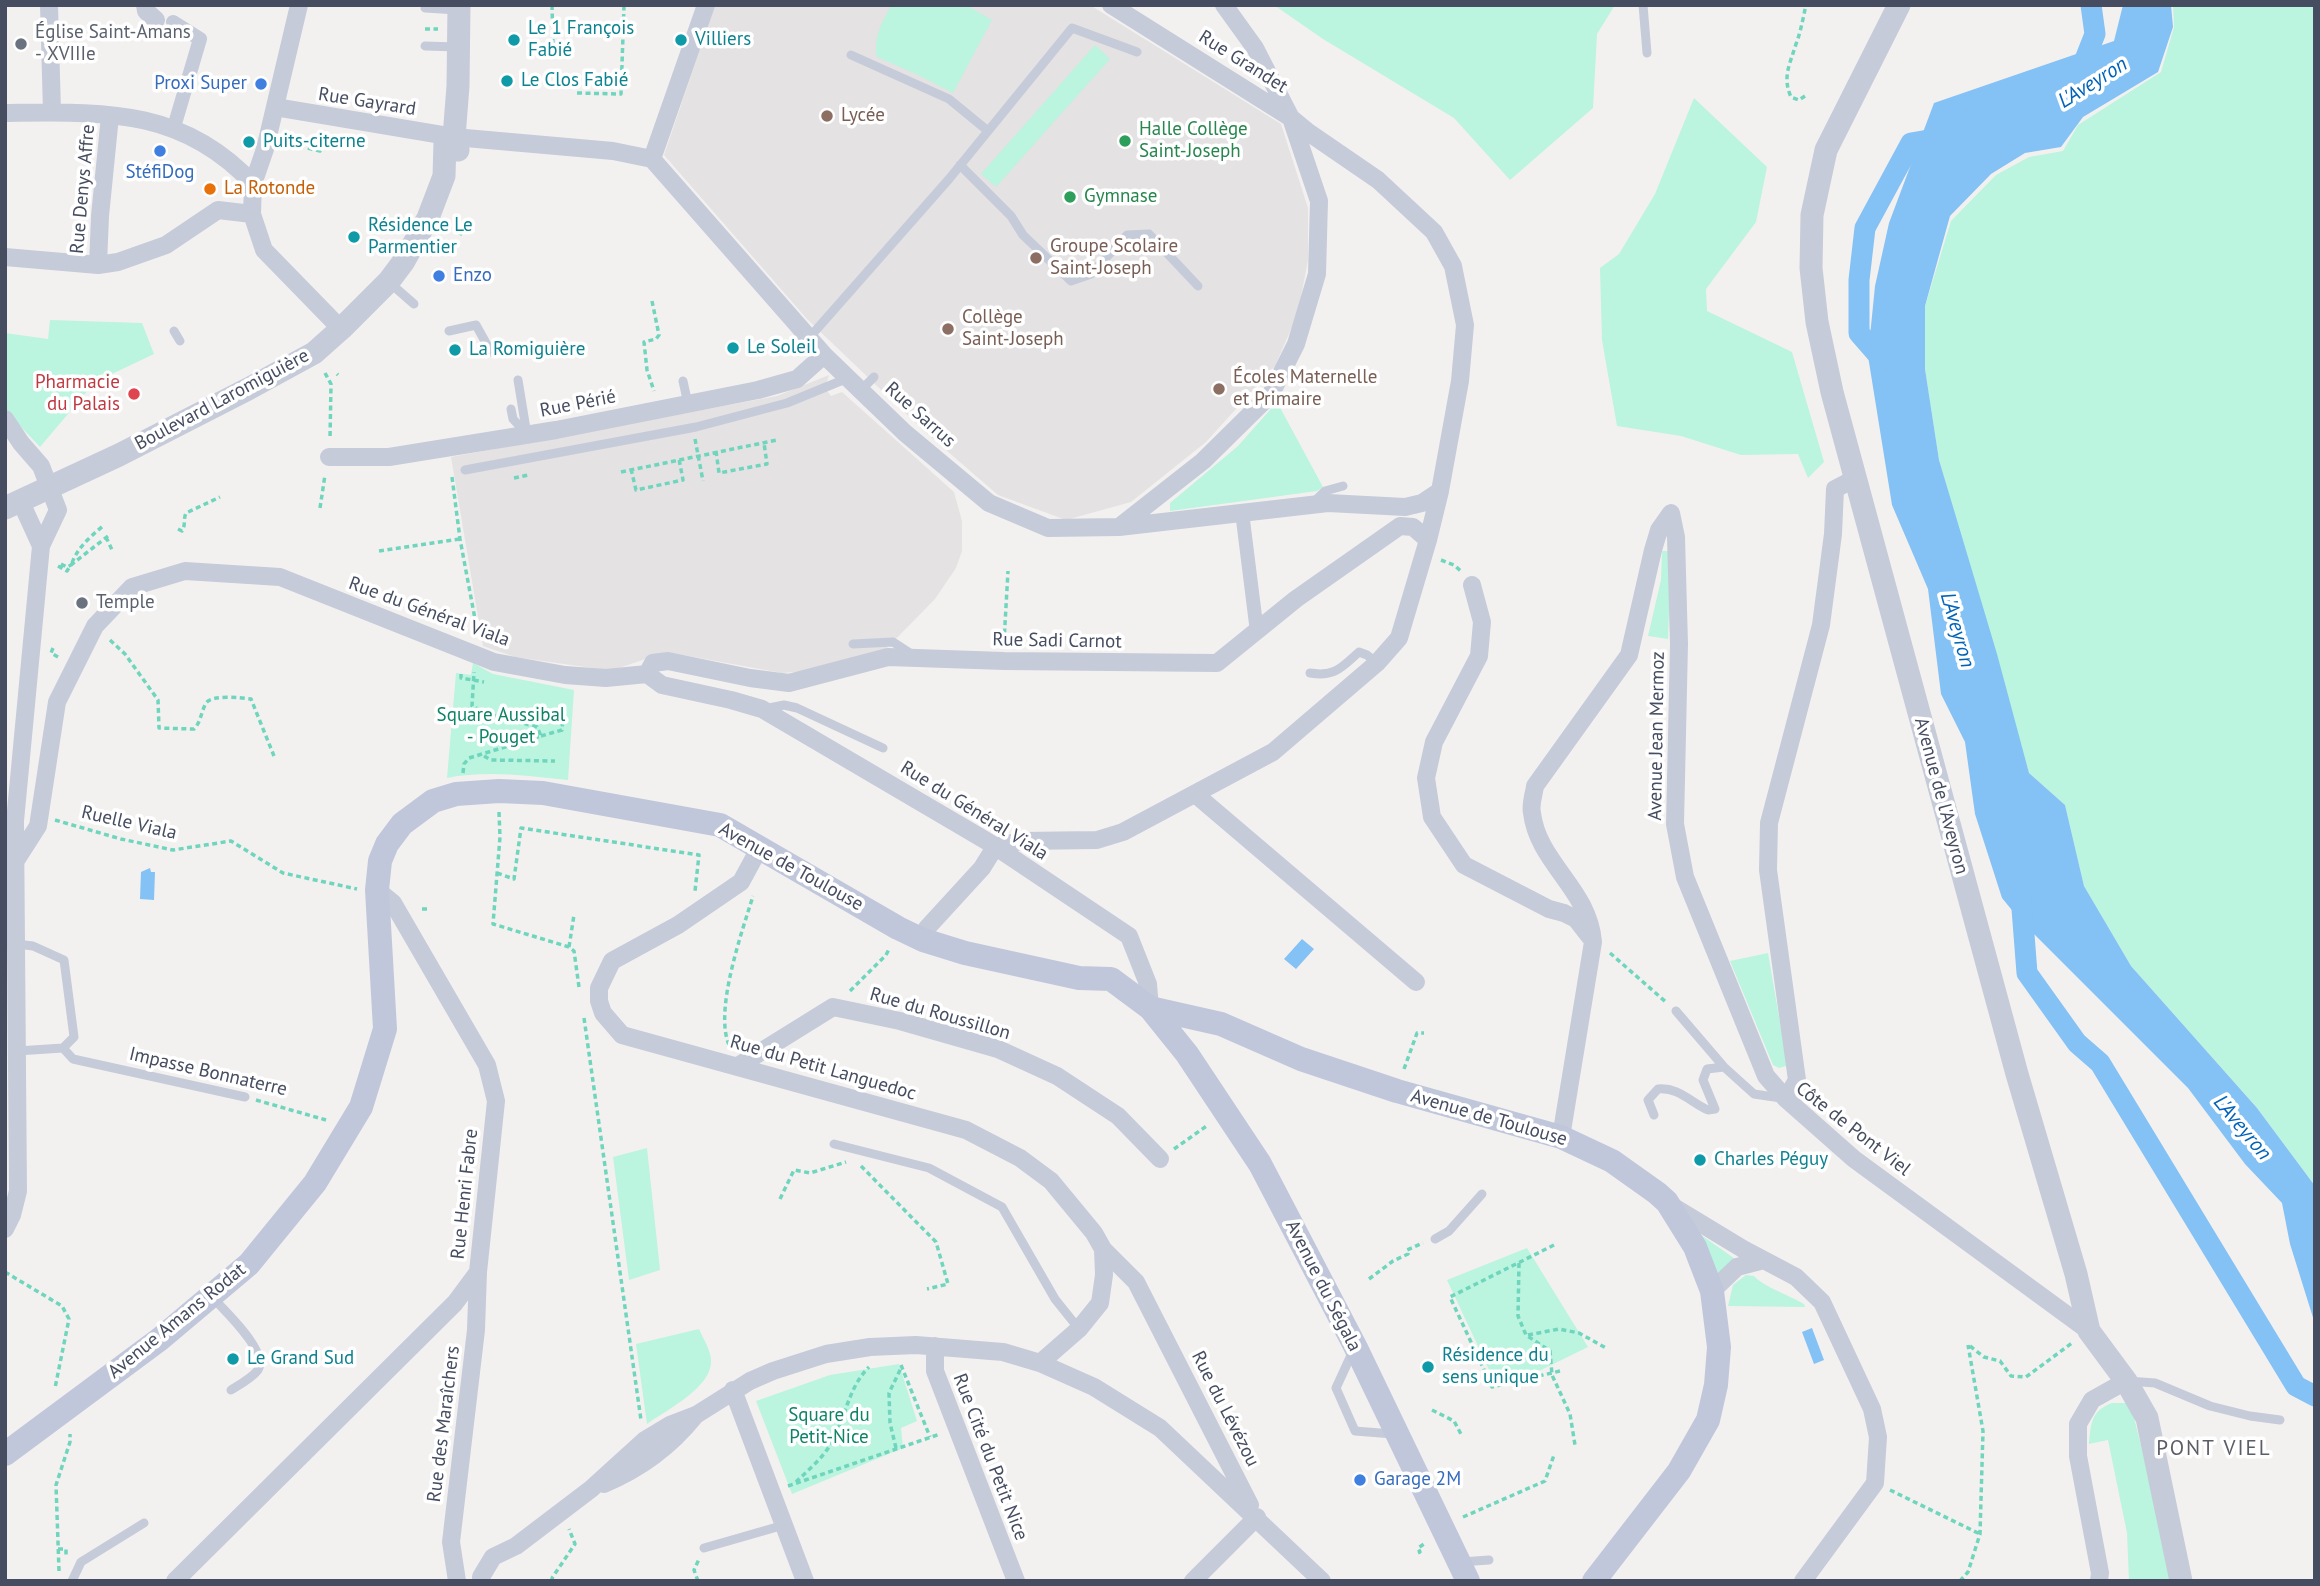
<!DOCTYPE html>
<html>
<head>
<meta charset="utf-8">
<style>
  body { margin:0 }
  #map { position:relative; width:2320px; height:1586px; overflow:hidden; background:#f3f1f0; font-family:"PT Sans",sans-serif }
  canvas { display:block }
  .frame { position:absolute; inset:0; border:7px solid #464d60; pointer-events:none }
</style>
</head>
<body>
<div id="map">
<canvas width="2320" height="1586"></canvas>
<div class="frame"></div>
</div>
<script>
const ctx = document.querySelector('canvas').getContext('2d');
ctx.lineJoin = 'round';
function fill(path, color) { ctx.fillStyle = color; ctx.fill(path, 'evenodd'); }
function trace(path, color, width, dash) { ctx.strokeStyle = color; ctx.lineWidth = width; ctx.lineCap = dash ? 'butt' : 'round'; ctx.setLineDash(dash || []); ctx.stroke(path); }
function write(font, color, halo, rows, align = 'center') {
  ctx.font = font + ' "PT Sans",sans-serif'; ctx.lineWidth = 7; ctx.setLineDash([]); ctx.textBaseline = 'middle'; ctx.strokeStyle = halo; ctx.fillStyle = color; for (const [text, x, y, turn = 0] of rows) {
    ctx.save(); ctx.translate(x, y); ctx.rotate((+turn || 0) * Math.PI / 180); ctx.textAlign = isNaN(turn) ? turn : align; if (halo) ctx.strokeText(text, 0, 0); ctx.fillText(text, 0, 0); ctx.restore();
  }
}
fill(new Path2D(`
  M 715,5 L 1090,5 L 1281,124 L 1308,208 L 1308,260 L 1298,313 L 1275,366 L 1206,442 L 1131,502 L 1066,520 L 998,495 L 924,431 L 807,319 L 664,155 Z
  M 829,375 L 825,388 L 831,396 L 842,392 L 954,492 L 962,521 L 962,551 L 956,568 L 935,599 L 885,650 L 807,671 L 782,673 L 666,652 L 616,669 L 599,669 L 515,657 L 483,646 L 451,457 L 777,396 Z`), '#e4e2e2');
fill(new Path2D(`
  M 892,5 L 966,5 L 992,20 L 953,93 L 916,74 L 877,57 C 873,38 882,21 892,5 Z
  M 1274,5 L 1615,5 L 1597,34 L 1593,108 L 1510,180 L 1454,118 L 1323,39 Z
  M 2173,5 L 2315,5 L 2315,1186 L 2257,1108 L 2131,966 L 2084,886 L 2065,805 L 2029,773 L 1939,460 L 1925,369 L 1925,306 L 1951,221 L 1996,175 L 2029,157 L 2063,151 L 2078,125 L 2161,72 L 2174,27 Z
  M 1095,45 L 1110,59 L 996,187 L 981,174 Z
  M 1694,98 L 1767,167 L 1756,222 L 1706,289 L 1707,311 L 1792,352 L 1824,462 L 1808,478 L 1798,454 L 1741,455 L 1681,436 L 1617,426 L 1602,340 L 1600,268 L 1619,254 L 1655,194 Z
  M 50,320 L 142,323 L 154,354 L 95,382 L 40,447 L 5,410 L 5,333 L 48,339 Z
  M 1277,402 L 1323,487 L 1317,491 L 1170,511 L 1170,503 L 1238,446 Z
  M 1662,551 L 1668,551 L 1670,585 L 1668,639 L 1648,636 L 1661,580 Z
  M 473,663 L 493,674 L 574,690 L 568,780 C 528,776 486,770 447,778 L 456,673 L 471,675 Z
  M 1768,953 L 1786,1057 L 1786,1066 L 1779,1068 L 1773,1065 L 1730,961 Z
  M 647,1148 L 660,1270 L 629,1280 L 613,1157 Z
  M 1694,1230 L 1738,1261 L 1715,1276 Z
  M 1527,1248 L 1588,1347 L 1541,1370 L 1492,1376 L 1447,1280 Z
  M 1746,1275 L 1754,1276 C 1762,1286 1791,1296 1804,1304 L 1805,1307 L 1728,1306 L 1733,1285 Z
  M 699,1329 C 703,1338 711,1351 711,1360 C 713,1387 666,1410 647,1424 L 636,1344 Z
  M 899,1364 L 917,1421 L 901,1428 L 903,1448 L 792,1494 L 756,1401 L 830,1375 Z
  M 2112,1403 L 2126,1403 L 2133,1414 L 2149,1477 L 2171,1581 L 2129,1581 L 2127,1533 L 2108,1440 L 2089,1444 C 2091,1423 2091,1411 2112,1403 Z`), '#bbf4df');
fill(new Path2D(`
  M 2123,5 L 2171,5 L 2173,27 L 2158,72 L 2083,117 L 2061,147 L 2025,153 L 1991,174 L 1950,216 L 1925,306 L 1925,369 L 1939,460 L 1997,654 L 2029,773 L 2065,805 L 2084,886 L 2131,966 L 2257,1108 L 2315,1186 L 2315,1324 L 2290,1244 L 2282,1203 L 2245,1164 L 2188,1088 L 2020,920 L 2002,898 L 1975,814 L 1965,742 L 1941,694 L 1928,589 L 1892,505 L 1868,356 L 1875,286 L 1889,223 L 1934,103 L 2114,41 Z
  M 150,868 L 151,872 L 155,872 L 154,900 L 140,899 L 141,872 Z
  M 1302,939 L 1314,949 L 1296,969 L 1284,959 Z
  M 1812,1328 L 1824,1360 L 1814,1364 L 1802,1332 Z`), '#84c1f4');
trace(new Path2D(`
  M 2078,77 L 2095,34 L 2091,5
  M 1886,364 L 1859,333 L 1859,280 L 1865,228 L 1911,143 L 1946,137
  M 2021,896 L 2027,973 L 2077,1043 L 2100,1063 L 2296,1386 L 2315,1396`), '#84c1f4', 21);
trace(new Path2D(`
  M 552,5 L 553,46
  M 599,5 L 624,5
  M 1776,5 L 1783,5
  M 425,29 L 438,29
  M 577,93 L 621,94 L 624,6
  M 1805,96 L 1799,100 L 1791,97 C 1782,77 1790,64 1796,44 C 1801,31 1803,18 1806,5
  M 283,142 L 320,151 L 328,145
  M 458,232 L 463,235
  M 652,301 L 659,335 L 656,339 L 644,342 L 647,370 L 654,391
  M 325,373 L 331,384 L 330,439
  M 337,374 L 338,375
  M 695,439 L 703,481
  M 716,451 L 719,473 L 767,464 L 764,443
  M 631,469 L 636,490 L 683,480 L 679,459
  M 621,472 L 777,440
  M 452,477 L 460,539 L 478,635
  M 514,478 L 528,475
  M 320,508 L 325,475
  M 178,529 L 182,531 C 186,525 183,519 186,513 L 220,497
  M 106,537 L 113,552
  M 379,551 L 460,539
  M 1441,560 L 1454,565 L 1462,572
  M 72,563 C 78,547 90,537 103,526
  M 61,564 L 67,567 L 71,565
  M 58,566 L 67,571 L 71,565 L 108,536
  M 110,640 L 125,654 L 158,700 L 159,728 L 194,729 C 201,722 201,712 206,703 C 213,694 241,698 251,699 L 274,756
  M 1004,642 L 1008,571
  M 53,648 L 51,653 L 58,657
  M 461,674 L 461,678 L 484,682
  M 541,736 L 562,730 L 563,717 L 559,715
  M 484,756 L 491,760 L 555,761
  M 463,773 L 464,764 L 469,758 L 541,736 L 537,727 L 486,713 L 472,706 L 474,672
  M 499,812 L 500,837 L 493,924 L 569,947 L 574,951 L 579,987
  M 55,820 L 121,839 L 173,850 L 231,841 L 283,873 L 357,889
  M 497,873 L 514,879 L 521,828 L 699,855 L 695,891
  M 422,909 L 427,909
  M 569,947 L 574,915
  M 1610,953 L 1667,1003
  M 850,991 L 886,955 L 889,949
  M 584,1018 L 641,1420
  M 729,1045 C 714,1010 742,932 753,896
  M 1404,1069 L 1417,1033 L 1424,1033
  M 256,1100 L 326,1120
  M 1174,1149 L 1208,1125
  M 861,1166 L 936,1242 L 948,1284 L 927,1289
  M 780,1199 L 794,1170 L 810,1173 L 846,1162
  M 1554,1245 L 1450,1297 L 1492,1387 L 1560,1371
  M 1519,1263 L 1518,1316 L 1526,1335 L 1550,1351 L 1552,1375 L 1570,1414 L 1575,1445
  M 5,1272 L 62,1306 L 69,1319 L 55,1388
  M 1369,1279 L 1393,1261 L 1408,1254 L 1407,1250 L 1423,1243
  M 1528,1335 L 1559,1329 L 1579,1333 L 1606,1348
  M 1970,1346 L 1984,1357 L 2000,1361 L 2011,1376 L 2026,1377 L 2072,1343
  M 901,1365 L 930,1437
  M 1432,1410 L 1454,1421 L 1462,1436
  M 896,1448 L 890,1423 L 889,1393 L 902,1366
  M 796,1482 C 807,1471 822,1459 830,1445 C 846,1419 847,1389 869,1367
  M 788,1486 L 940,1434
  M 1890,1490 L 1980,1534
  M 1463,1517 L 1545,1481 L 1554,1455
  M 58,1549 L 66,1549 L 66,1558
  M 1418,1553 L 1420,1552 L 1418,1548 L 1424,1544
  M 59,1571 L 56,1485 L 70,1442 L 70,1434
  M 553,1581 L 552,1578 L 575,1544 L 569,1529
  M 698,1581 L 694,1570 L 699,1559
  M 1960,1581 L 1968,1572 L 1980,1534 L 1983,1431 L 1968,1345`), '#70d5bd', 3.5, [5, 3.5]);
trace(new Path2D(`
  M 1643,5 L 1647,53
  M 425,8 L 457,10
  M 425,46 L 457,47
  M 851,55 L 949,99 L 988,131
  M 960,165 L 1011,216 L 1023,235 L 1071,281 L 1091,274 L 1127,235 L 1149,234 L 1198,286
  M 390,283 L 414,304
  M 174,331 L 180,341
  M 449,331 L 476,325 L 491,352
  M 809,338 L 949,179 L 1072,28 L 1137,52
  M 518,380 L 527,435
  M 683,381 L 688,404
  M 861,390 L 874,377
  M 511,409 L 513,419 L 526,433
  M 465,470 L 696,427 L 787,403 L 848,378
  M 1313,503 L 1325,491 L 1343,486
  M 853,644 L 893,642 L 913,655
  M 1310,673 C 1335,677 1341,668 1359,652 L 1367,655 L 1377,663
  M 764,709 L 784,705 L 797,708 L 883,748
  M 16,944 L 33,946 L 64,960 L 74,1037 L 63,1048 L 17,1051
  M 1676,1011 L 1724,1067 L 1754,1094 L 1781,1098
  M 63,1048 L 73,1059 L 245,1097
  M 1654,1115 L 1648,1100 L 1658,1089 C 1679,1087 1690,1102 1708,1110 L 1715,1109 L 1703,1080 L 1707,1069 L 1724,1067
  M 834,1144 L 929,1168 L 1002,1207 L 1055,1299 L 1079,1329
  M 1435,1239 L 1449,1231 L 1482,1194
  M 212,1297 C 224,1310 270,1353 258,1370 C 252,1378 239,1385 231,1390
  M 1353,1351 L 1336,1388 L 1355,1431 L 1393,1434
  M 2128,1381 L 2155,1383 L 2210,1406 L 2250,1416 L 2280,1420
  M 704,1548 L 784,1525
  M 1461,1562 L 1489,1560
  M 72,1581 L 81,1562 L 144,1523`), '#c6cbd9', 9);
trace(new Path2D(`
  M 173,22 L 200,39 L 174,127
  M 1242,512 L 1257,632`), '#c6cbd9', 14);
trace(new Path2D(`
  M 49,5 L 52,112
  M 145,5 L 146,11 L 156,20
  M 299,5 L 265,149 L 253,184 L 252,214 L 264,250 L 341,329
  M 275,107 L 454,137 L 613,151 L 652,159 L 824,355 L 905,433 L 989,503 L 1048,528 L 1119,527 L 1328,503 L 1405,507 L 1422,503 L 1440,491
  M 5,113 C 102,112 182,107 253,184
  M 652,159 L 706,5
  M 5,257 L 98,265 L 118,262 L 166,245 L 218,210 L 252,214
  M 98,265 L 100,216 L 110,116
  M 5,419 L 21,443 L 41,466 L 58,510 L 41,546 L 15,821 L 18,1191 L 12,1215 L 5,1229
  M 329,457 L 389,457 L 556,430 L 758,390 L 797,379 L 824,355
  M 20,500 L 41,546
  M 1119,527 L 1203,461 L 1271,394 L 1296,344 L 1317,274 L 1319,201 L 1291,118 L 1255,48 L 1224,5
  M 1472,585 L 1482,622 L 1479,656 L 1434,742 L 1426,778 L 1432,817 L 1464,865 L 1549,909 L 1564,913 L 1576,919 L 1590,937
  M 647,674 L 653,663 L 668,661 L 750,678 L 789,683 L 888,657 L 1004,661 L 1217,663 L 1296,599 L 1400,526 L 1413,527 L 1428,540
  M 1195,794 L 1416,982
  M 760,847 L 741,882 L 678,925 L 612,961 L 599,988 L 599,1001 L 603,1013 L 622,1035 L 966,1130 L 1020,1158 L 1051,1181 L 1094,1233 L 1103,1249 L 1104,1275 L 1100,1303 L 1079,1329 L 1040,1363
  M 15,862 L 38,826 L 57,702 L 95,626 L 132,587 L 185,571 L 280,577 L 494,662 L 565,675 L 606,678 L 647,674 L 662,685 L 731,700 L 762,709 L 990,843 L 1129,936 L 1148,984 L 1150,1008
  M 377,890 L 393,903 L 487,1065 L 496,1101 L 478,1272 L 476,1330 L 451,1542 L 457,1581
  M 923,940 L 927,928 L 982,868 L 995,847 L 1021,841 L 1097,840 L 1123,832 L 1273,752 L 1377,663 L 1399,638 L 1428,540 L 1440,491 L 1460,381 L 1465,325 L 1453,266 L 1434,232 L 1378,180 L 1308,132 L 1291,118 L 1111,5
  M 738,1066 L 833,1007 L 900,1021 L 998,1049 L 1057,1076 L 1118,1116 L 1160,1159
  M 1786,1099 L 1797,1080 L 1768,870 L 1769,823 L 1821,625 L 1833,534 L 1835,489 L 1856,478
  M 1561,1137 L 1593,942 C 1589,889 1538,863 1532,813 C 1530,805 1534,794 1535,786 L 1629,655 L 1653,550 L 1659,530 L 1671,513 L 1676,537 L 1679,644 L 1675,824 L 1685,877 L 1766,1076 L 1786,1099 L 1854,1159 L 2089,1331
  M 1672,1206 L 1743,1249 L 1796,1277 L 1822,1302 L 1872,1409 L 1878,1437 L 1875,1483 L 1803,1581
  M 1103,1249 L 1136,1282 L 1250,1505
  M 1712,1291 L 1737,1267 L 1764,1260
  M 935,1346 L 935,1371 L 1016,1581
  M 733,1390 L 805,1581
  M 604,1484 C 640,1469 671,1446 695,1416
  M 481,1577 L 493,1557 L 516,1546 L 591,1489 L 645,1440 L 670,1425 L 696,1415 L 750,1381 L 773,1371 L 826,1354 L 870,1347 L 916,1345 L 1003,1352 L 1040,1363 L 1094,1387 L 1160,1428 L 1322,1581
  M 175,1581 L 455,1303 L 478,1272
  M 1193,1581 L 1257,1517
  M 2099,1581 L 2100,1573 L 2078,1456 L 2078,1424 L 2092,1400 L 2126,1381`), '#c6cbd9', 18);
trace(new Path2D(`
  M 1899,5 L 1826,150 L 1812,215 L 1811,268 L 1817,322 L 1832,392 L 1909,676 L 2017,1074 L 2076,1274 L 2089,1331 L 2126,1381 L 2147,1418 L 2181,1581
  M 458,150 L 454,137 L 458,86 L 459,5
  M 5,508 L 119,455 L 248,389 L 314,353 L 341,329 L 389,281 L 404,261 L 428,218 L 444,176 L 445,142 L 454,137`), '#c6cbd9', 23);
trace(new Path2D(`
  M 1150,1008 L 1187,1054 L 1260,1164 L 1355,1346 L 1468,1581
  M 5,1454 L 160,1339 L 249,1264 L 315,1183 L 361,1107 L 385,1029 L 377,890 L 380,861 L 387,844 L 402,824 L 433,801 L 456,794 L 499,791 L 543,793 L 720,825 L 898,928 L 923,940 L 965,953 L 1079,978 L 1111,979 L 1150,1008 L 1221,1024 L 1301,1059 L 1397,1091 L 1561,1137 L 1612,1161 L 1657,1193 L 1667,1202 L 1695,1247 L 1712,1291 L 1719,1347 L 1716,1385 L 1708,1420 L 1679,1471 L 1594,1581`), '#c1c7db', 24);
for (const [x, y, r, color] of [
  [514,40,7,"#0f9aa8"],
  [681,40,7,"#0f9aa8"],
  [21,44,7,"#6b7280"],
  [507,81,7,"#0f9aa8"],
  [261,84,7,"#3f7fe0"],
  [827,116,7,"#8d6e63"],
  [1125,141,7,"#2e9e5b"],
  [249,142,7,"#0f9aa8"],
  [160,151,7,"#3f7fe0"],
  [210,189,7,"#e8710a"],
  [1070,197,7,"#2e9e5b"],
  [354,237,7,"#0f9aa8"],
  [1036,258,7,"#8d6e63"],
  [439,276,7,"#3f7fe0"],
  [948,329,7,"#8d6e63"],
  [733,348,7,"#0f9aa8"],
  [455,350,7,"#0f9aa8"],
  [1219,389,7,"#8d6e63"],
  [134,394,7,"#e0444e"],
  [82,603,7,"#6b7280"],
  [1700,1160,7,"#0f9aa8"],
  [233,1359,7,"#0f9aa8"],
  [1428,1367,7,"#0f9aa8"],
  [1360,1480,7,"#3f7fe0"]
]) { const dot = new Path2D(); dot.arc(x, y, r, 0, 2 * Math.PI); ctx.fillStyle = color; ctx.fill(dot); trace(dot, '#fff', 2.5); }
write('19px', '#0d838f', '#fff', [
  ["Le 1 François",528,29],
  ["Fabié",528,51],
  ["Villiers",695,40],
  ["Le Clos Fabié",521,81],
  ["Puits-citerne",263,142],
  ["Résidence Le",368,226],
  ["Parmentier",368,248],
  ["Le Soleil",747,348],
  ["La Romiguière",469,350],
  ["Charles Péguy",1714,1160],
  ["Résidence du",1442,1356],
  ["sens unique",1442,1378],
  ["Le Grand Sud",247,1359]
], 'left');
write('19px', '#5b616d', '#fff', [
  ["Église Saint-Amans",35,33],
  ["- XVIIIe",35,55],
  ["Temple",96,603]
], 'left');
write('19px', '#464d60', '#fff', [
  ["Rue Grandet",1243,62,32],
  ["Rue Gayrard",367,102,9],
  ["Rue Denys Affre",83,189,-85],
  ["Boulevard Laromiguière",222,400,-28],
  ["Rue Périé",578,404,-11],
  ["Rue Sarrus",920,415,42],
  ["Rue du Général Viala",429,612,20],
  ["Rue Sadi Carnot",1057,641,1],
  ["Avenue Jean Mermoz",1657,736,-89],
  ["Avenue de l'Aveyron",1941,796,75],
  ["Rue du Général Viala",974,811,32],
  ["Ruelle Viala",129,823,13],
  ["Avenue de Toulouse",791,867,29],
  ["Rue du Roussillon",940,1014,16],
  ["Rue du Petit Languedoc",823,1068,16],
  ["Impasse Bonnaterre",208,1072,13],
  ["Avenue de Toulouse",1489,1118,16],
  ["Côte de Pont Viel",1853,1129,38],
  ["Rue Henri Fabre",465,1194,-84],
  ["Avenue du Ségala",1323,1286,63],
  ["Avenue Amans Rodat",177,1321,-39],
  ["Rue du Lévézou",1225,1409,63],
  ["Rue des Maraîchers",444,1424,-83],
  ["Rue Cité du Petit Nice",990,1457,69]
]);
write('19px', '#366cbe', '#fff', [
  ["Proxi Super",247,84,"right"],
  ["StéfiDog",160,173,"center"],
  ["Enzo",453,276],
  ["Garage 2M",1374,1480]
], 'left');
write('19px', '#785e54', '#fff', [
  ["Lycée",841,116],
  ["Groupe Scolaire",1050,247],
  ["Saint-Joseph",1050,269],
  ["Collège",962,318],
  ["Saint-Joseph",962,340],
  ["Écoles Maternelle",1233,378],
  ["et Primaire",1233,400]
], 'left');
write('19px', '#27864d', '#fff', [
  ["Halle Collège",1139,130],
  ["Saint-Joseph",1139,152],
  ["Gymnase",1084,197]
], 'left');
write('19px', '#c56008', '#fff', [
  ["La Rotonde",224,189]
], 'left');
write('19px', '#be3a42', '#fff', [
  ["Pharmacie",120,383],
  ["du Palais",120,405]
], 'right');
write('19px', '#0e8366', '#fff', [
  ["Square Aussibal",501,716],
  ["- Pouget",501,738],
  ["Square du",829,1416],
  ["Petit-Nice",829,1438]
]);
write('italic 21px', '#0063b9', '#fff', [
  ["L'Aveyron",2093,83,-32],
  ["L'Aveyron",1957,630,74],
  ["L'Aveyron",2242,1128,50]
]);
ctx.letterSpacing = '2px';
write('21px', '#5c5e66', '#fff', [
  ["PONT VIEL",2214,1449]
]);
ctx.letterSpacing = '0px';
</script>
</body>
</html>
